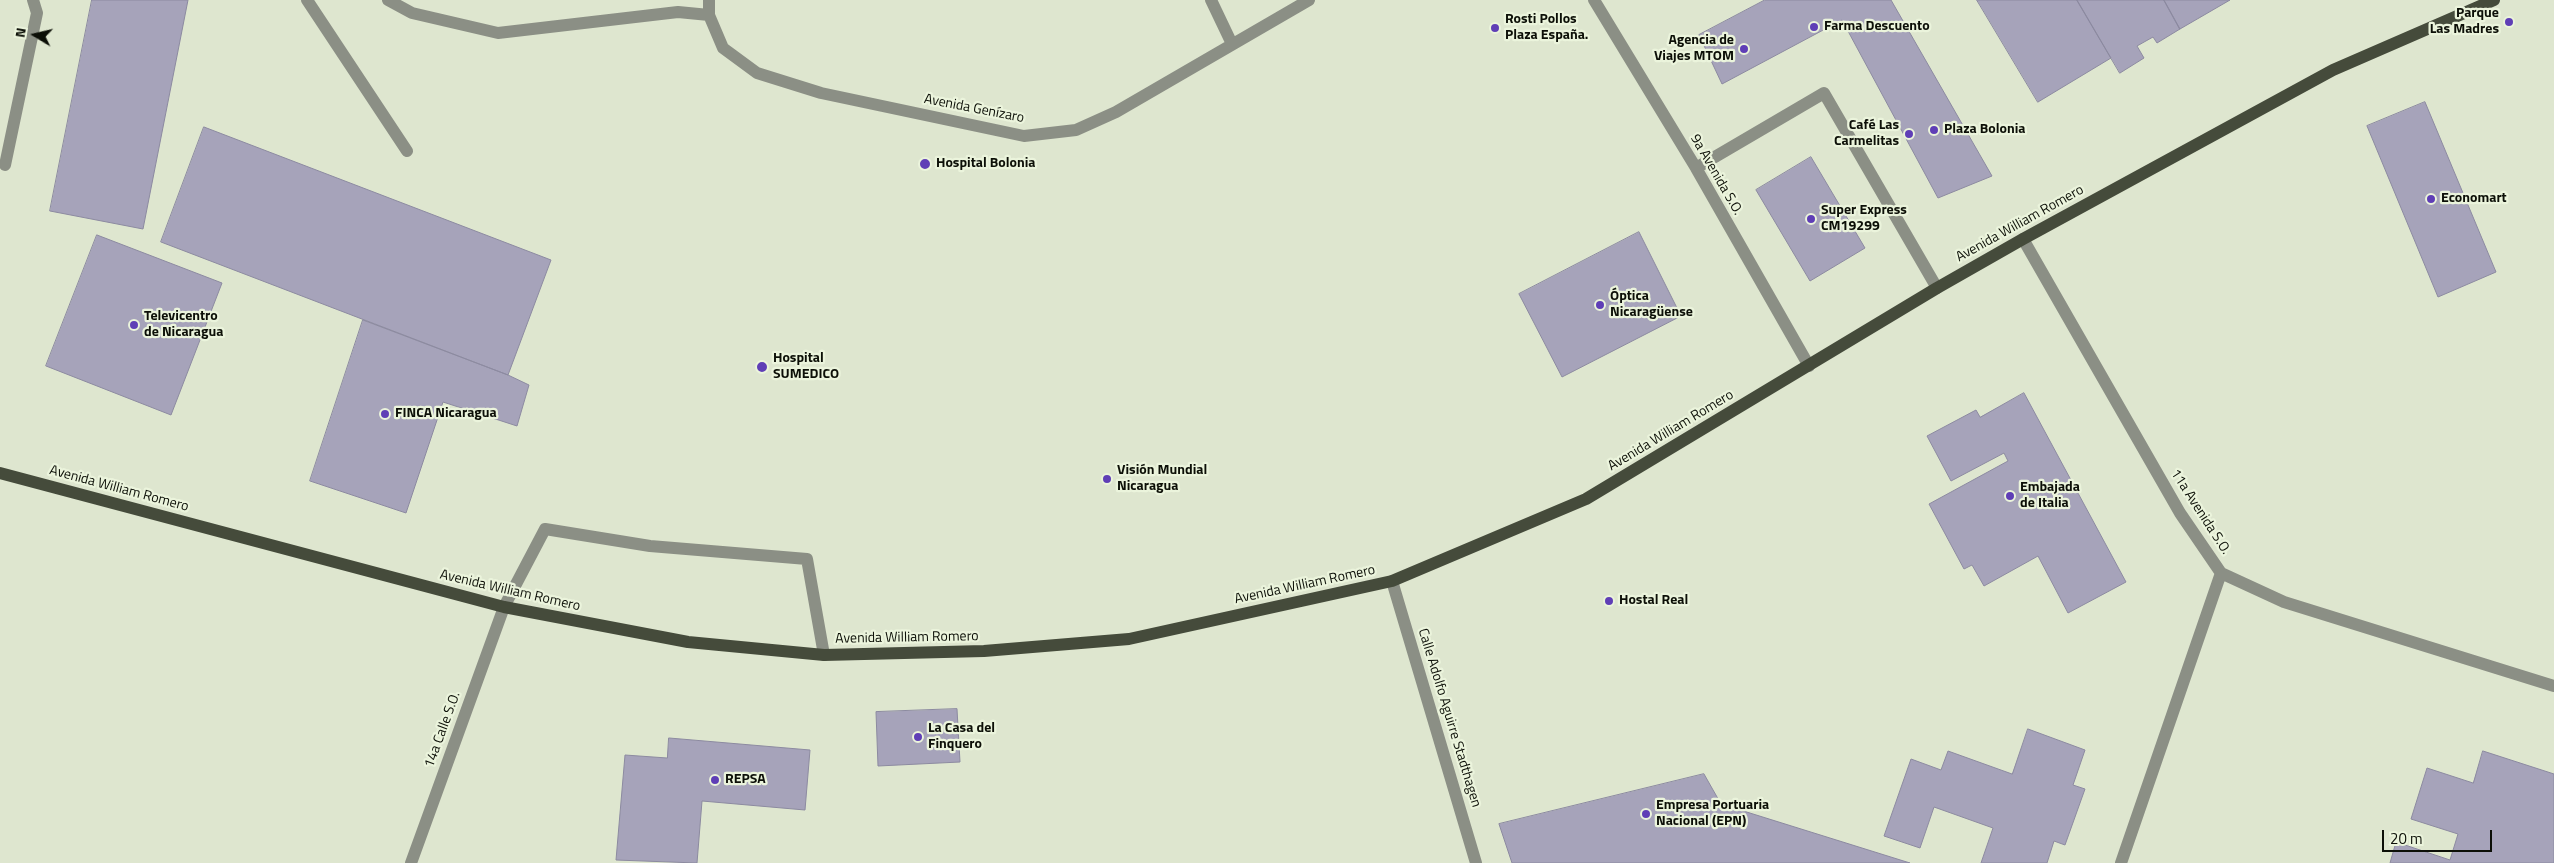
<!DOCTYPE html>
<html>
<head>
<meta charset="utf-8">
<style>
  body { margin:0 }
  #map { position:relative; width:2554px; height:863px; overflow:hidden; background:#dee6cf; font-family:"Titillium Web",sans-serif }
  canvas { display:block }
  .north { position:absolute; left:10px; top:10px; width:50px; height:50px; -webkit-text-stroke:4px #ebf4dc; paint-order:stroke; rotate:279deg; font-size:14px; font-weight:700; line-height:20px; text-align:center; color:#0c0f07 }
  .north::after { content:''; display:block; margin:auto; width:18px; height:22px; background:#0c0f07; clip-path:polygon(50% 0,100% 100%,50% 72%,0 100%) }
  .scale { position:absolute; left:2382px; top:830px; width:110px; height:22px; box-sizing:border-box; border:2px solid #0c0f07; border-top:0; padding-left:6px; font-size:15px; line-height:18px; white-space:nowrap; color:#0c0f07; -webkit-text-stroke:4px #ebf4dc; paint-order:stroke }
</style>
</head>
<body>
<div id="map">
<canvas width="2554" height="863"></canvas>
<div class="north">N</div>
<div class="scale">20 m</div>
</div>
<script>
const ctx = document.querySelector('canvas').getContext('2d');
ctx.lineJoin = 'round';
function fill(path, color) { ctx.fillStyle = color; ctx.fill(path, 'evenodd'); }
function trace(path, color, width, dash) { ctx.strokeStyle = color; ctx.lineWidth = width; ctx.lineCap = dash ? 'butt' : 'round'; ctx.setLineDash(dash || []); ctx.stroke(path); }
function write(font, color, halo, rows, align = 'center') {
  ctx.font = font + ' "Titillium Web",sans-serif'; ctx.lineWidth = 4.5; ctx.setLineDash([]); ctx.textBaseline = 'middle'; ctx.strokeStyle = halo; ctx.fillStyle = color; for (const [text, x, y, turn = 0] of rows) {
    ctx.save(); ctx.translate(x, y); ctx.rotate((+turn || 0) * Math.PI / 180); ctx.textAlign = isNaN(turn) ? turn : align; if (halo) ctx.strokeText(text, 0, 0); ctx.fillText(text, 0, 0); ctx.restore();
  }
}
const building = new Path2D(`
  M 92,0 L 188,0 L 143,229 L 50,211 Z
  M 1765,0 L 1891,0 L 1992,176 L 1938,198 L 1842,20 L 1722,84 L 1699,35 Z
  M 1977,0 L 2077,0 L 2111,58 L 2038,102 Z
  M 2077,0 L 2164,0 L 2180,29 L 2157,43 L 2153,37 L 2137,46 L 2144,58 L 2120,73 Z
  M 2164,0 L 2230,0 L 2180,29 Z
  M 2425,102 L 2496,272 L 2438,297 L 2367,126 Z
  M 204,127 L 551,260 L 508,375 L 161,242 Z
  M 1811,157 L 1865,248 L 1810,281 L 1756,190 Z
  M 1639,232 L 1681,316 L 1562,377 L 1519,294 Z
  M 97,235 L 222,283 L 171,415 L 46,366 Z
  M 363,320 L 508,375 L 529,385 L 517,426 L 443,402 L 406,513 L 310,481 Z
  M 2024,393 L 2126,582 L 2068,613 L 2038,556 L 1984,586 L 1972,565 L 1964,569 L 1929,504 L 2008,461 L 2004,453 L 1951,481 L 1927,436 L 1976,410 L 1980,417 Z
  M 957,709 L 960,762 L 878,766 L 876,712 Z
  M 2028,729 L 2085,750 L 2073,785 L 2085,789 L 2065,845 L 2054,841 L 2047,863 L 1981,863 L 1993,828 L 1934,807 L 1920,848 L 1884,836 L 1911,759 L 1941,770 L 1948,751 L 2012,774 Z
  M 669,738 L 810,750 L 805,810 L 702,801 L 697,863 L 616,860 L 625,755 L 667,758 Z
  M 2483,751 L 2554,774 L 2554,863 L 2390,863 L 2396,842 L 2450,860 L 2458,834 L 2411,819 L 2427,768 L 2473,783 Z
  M 1704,774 L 1721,804 L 1910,863 L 1512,863 L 1499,824 Z`);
fill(building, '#a6a3ba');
trace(building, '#8c8aa0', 1);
trace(new Path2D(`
  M 307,0 L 407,151
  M 388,0 L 412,13 L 498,33 L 678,12 L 709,15
  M 709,0 L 709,15 L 723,48 L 757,73 L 821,93 L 1024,136 L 1076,130 L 1116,112 L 1309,0
  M 1211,0 L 1232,44
  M 1594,0 L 1696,168 L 1809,366
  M 5,165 L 37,13 L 33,0
  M 1696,168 L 1824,93 L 1937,288
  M 2023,239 L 2180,513 L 2221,573 L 2284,602 L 2554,686
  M 1392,581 L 1476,863
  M 411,863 L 504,607 L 545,529 L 650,546 L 807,559 L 824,655
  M 2121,863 L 2221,573`), '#8b8f85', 12);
trace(new Path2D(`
  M 0,473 L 504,607 L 688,642 L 824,655 L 984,651 L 1129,639 L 1392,581 L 1586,499 L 1937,288 L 2023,239 L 2333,70 L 2494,0`), '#454b3b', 12);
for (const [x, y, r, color] of [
  [2509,22,5,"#5f3eb6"],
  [1814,27,5,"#5f3eb6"],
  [1495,28,5,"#5f3eb6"],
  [1744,49,5,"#5f3eb6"],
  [1934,130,5,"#5f3eb6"],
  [1909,134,5,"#5f3eb6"],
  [925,164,6,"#5f3eb6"],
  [2431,199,5,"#5f3eb6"],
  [1811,219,5,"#5f3eb6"],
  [1600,305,5,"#5f3eb6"],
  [134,325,5,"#5f3eb6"],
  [762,367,6,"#5f3eb6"],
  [385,414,5,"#5f3eb6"],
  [1107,479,5,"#5f3eb6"],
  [2010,496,5,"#5f3eb6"],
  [1609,601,5,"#5f3eb6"],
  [918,737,5,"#5f3eb6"],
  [715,780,5,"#5f3eb6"],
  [1646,814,5,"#5f3eb6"]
]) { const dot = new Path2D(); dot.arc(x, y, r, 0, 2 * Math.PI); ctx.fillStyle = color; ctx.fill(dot); trace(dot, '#ebf4dc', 2); }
write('bold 14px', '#0c0f07', '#ebf4dc', [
  ["Parque",2499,14,"right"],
  ["Las Madres",2499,30,"right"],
  ["Rosti Pollos",1505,20],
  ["Plaza España.",1505,36],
  ["Farma Descuento",1824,27],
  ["Agencia de",1734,41,"right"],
  ["Viajes MTOM",1734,57,"right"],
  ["Café Las",1899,126,"right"],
  ["Carmelitas",1899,142,"right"],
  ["Plaza Bolonia",1944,130],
  ["Hospital Bolonia",936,164],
  ["Economart",2441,199],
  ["Super Express",1821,211],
  ["CM19299",1821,227],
  ["Óptica",1610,297],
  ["Nicaragüense",1610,313],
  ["Televicentro",144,317],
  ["de Nicaragua",144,333],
  ["Hospital",773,359],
  ["SUMEDICO",773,375],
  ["FINCA Nicaragua",395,414],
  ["Visión Mundial",1117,471],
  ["Nicaragua",1117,487],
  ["Embajada",2020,488],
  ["de Italia",2020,504],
  ["Hostal Real",1619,601],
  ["La Casa del",928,729],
  ["Finquero",928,745],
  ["REPSA",725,780],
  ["Empresa Portuaria",1656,806],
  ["Nacional (EPN)",1656,822]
], 'left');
write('14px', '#0c0f07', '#ebf4dc', [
  ["Avenida Genízaro",974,109,11],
  ["9a Avenida S.O.",1716,175,60],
  ["Avenida William Romero",2020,224,-29],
  ["Avenida William Romero",1671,431,-31],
  ["Avenida William Romero",119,489,15],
  ["11a Avenida S.O.",2200,512,57],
  ["Avenida William Romero",1305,585,-12],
  ["Avenida William Romero",510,591,13],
  ["Avenida William Romero",907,638,-1],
  ["Calle Adolfo Aguirre Stadthagen",1449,718,73],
  ["14a Calle S.O.",443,730,-70]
]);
</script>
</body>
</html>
